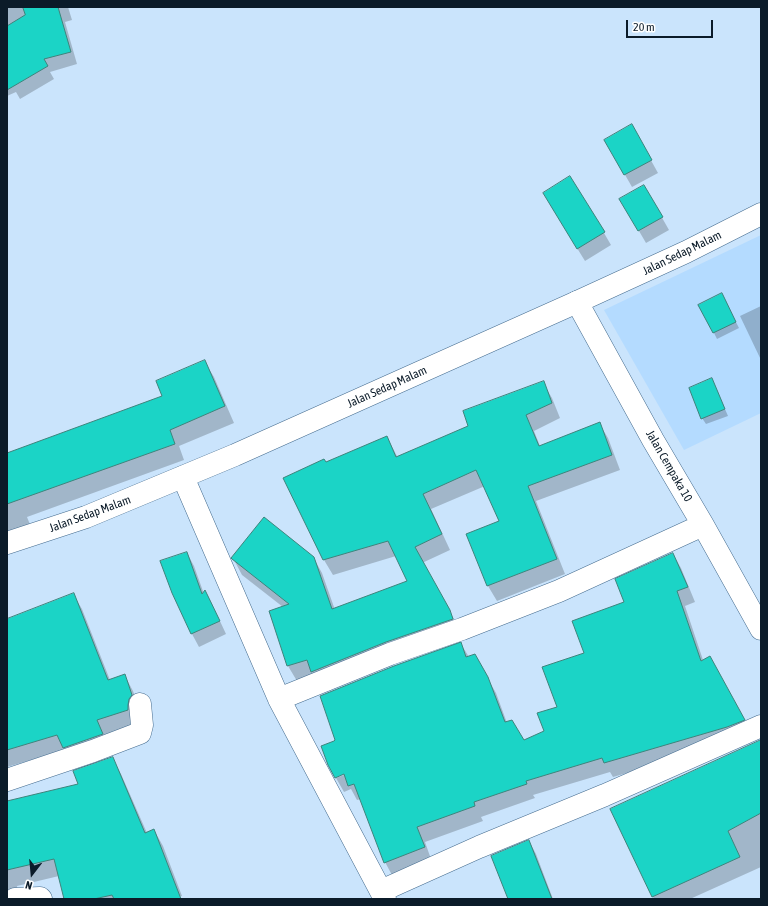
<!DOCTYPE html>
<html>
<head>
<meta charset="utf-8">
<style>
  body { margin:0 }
  #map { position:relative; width:768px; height:906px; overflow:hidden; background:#cae4fc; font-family:"Asap Condensed",sans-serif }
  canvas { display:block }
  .frame { position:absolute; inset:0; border:8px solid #0b1b29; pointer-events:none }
  .north { position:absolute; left:12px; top:854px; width:40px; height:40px; -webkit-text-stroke:3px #fff; paint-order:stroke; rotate:196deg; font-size:11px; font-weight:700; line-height:16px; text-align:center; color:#0b1b29 }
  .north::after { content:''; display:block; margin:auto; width:14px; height:18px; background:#0b1b29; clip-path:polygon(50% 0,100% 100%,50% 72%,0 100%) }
  .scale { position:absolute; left:626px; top:20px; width:87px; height:18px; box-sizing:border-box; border:2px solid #0b1b29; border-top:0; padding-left:5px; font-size:12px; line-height:14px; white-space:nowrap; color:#0b1b29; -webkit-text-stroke:3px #fff; paint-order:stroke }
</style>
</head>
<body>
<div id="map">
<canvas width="768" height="906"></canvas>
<div class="frame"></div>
<div class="north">N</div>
<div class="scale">20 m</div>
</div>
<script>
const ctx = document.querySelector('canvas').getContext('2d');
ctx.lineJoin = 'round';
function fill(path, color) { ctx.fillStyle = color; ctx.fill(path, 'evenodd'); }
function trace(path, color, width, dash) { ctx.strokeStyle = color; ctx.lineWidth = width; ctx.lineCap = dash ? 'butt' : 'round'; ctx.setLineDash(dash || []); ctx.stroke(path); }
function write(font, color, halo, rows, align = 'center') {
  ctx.font = font + ' "Asap Condensed",sans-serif'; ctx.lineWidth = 3; ctx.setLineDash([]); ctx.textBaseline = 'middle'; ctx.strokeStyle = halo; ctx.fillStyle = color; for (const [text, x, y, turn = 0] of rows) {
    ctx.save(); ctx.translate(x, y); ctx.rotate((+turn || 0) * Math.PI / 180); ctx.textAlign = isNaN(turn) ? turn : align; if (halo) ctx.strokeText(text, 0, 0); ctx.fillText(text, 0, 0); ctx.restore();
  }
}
fill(new Path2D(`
  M 761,235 L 761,413 L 684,450 L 604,310 Z`), '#b4dbff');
fill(new Path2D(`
  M 7,7 L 68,7 L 72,20 L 65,22 L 77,64 L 50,72 L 54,79 L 20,99 L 16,92 L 7,96 Z
  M 632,126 L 658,173 L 632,187 L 605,140 Z
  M 644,186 L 669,230 L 646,243 L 621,200 Z
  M 551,206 L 604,233 L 611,245 L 585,261 Z
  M 725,301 L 739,328 L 717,339 L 700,305 Z
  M 761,306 L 761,360 L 740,316 Z
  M 204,361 L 214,377 L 234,423 L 179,446 L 184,460 L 27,517 L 31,527 L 7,535 L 7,467 L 163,397 Z
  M 712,380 L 715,386 L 728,416 L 706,424 L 702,418 Z
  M 543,383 L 552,398 L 560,418 L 534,431 L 540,446 L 599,423 L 608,438 L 620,470 L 536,501 L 565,574 L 497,601 L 488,586 L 467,534 L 501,521 L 485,486 L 431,509 L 450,550 L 422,563 L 458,626 L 297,681 L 288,666 L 270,612 L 283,607 L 242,575 L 233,558 L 313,557 L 322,573 L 335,610 L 409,582 L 396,556 L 333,575 L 324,560 L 284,479 L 326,464 L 387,437 L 398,458 L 469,426 Z
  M 187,553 L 194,566 L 204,594 L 205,592 L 212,604 L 226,634 L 199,647 L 192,634 L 173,593 Z
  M 673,554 L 681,568 L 695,602 L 685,606 L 703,660 L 718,672 L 752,734 L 736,742 L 613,777 L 610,772 L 533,795 L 535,798 L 481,817 L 483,821 L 425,842 L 432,862 L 393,877 L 385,862 L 361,799 L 357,800 L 351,789 L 344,792 L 336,778 L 349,773 L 336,742 L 461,644 L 469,657 L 474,655 L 496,693 L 507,723 L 524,742 L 545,731 L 585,653 L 626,602 Z
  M 73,594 L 82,609 L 110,680 L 125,676 L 133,691 L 140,710 L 136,725 L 65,750 L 7,767 L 7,620 Z
  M 761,751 L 761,867 L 690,899 L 654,899 L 612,809 Z
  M 112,758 L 121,774 L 147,833 L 154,830 L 163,846 L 182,896 L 169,899 L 65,899 L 59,876 L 17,886 L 19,899 L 7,899 L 7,802 L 80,785 Z
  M 529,841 L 536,854 L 553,899 L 509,899 Z`), '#0003');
const building = new Path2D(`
  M 23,7 L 58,7 L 71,52 L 44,59 L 48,66 L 7,90 L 7,26 L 25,15 Z
  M 632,124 L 652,160 L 624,175 L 604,140 Z
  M 570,176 L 605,232 L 577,249 L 543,193 Z
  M 644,185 L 663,217 L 638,231 L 619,199 Z
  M 722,293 L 736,322 L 713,333 L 698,305 Z
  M 205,360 L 225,406 L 170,430 L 175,444 L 7,504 L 7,453 L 162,396 L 156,381 Z
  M 712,378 L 725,409 L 701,419 L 689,388 Z
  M 544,381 L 552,403 L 526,415 L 539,446 L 600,422 L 612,455 L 528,486 L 557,559 L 487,586 L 466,534 L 499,521 L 476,470 L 423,494 L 442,534 L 415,547 L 450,610 L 453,619 L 386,642 L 311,672 L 307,660 L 287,666 L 269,611 L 289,604 L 232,559 L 231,558 L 264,517 L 314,557 L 332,609 L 407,581 L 388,541 L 323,560 L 283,478 L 324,459 L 326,462 L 387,436 L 396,457 L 468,426 L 463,411 Z
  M 187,552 L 202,594 L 205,590 L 220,621 L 191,634 L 172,593 L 160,561 Z
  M 673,553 L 688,587 L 677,591 L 701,661 L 710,656 L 745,720 L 727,727 L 604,763 L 602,758 L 526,781 L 527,784 L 474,802 L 475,806 L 417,827 L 425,847 L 384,863 L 354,784 L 348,786 L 344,774 L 335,778 L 328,765 L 321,746 L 334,741 L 335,740 L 320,696 L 394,666 L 461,642 L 466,657 L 475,654 L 488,677 L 505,722 L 512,720 L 524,740 L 544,731 L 537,713 L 557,707 L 542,667 L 584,653 L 572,621 L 624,602 L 615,579 Z
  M 74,593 L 108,680 L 125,674 L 132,695 L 129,699 L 128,705 L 128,710 L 97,720 L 103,734 L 63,748 L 57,735 L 7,750 L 7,619 Z
  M 761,740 L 761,813 L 728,831 L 740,857 L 652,897 L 610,809 Z
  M 113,757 L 145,833 L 154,829 L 181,899 L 114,899 L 112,895 L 94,899 L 64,899 L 54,859 L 7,870 L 7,801 L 78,784 L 73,771 Z
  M 529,840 L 552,899 L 508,899 L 491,856 Z`);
fill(building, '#1bd4c6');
trace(building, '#3e837b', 1);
const street = new Path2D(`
  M 577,302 L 653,440 L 703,525 L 761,629
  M 183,477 L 279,699
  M 7,780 L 93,751 L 140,733 L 142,725 L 140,704
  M 381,891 L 479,847 L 605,795 L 761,726
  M 15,899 L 40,898 L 41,899
  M 385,899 L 279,699 L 390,654 L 462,629 L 559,591 L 703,525`);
const secondary = new Path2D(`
  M 7,543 L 86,517 L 235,455 L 577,302 L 686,252 L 761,214`);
trace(street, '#446b8e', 23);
trace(secondary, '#446b8e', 23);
trace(street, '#fff', 22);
trace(secondary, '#fff', 22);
write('12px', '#0b1b29', '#fff', [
  ["Jalan Sedap Malam",682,253,-26],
  ["Jalan Sedap Malam",387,387,-24],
  ["Jalan Cempaka 10",669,466,60],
  ["Jalan Sedap Malam",90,514,-20]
]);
</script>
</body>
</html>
